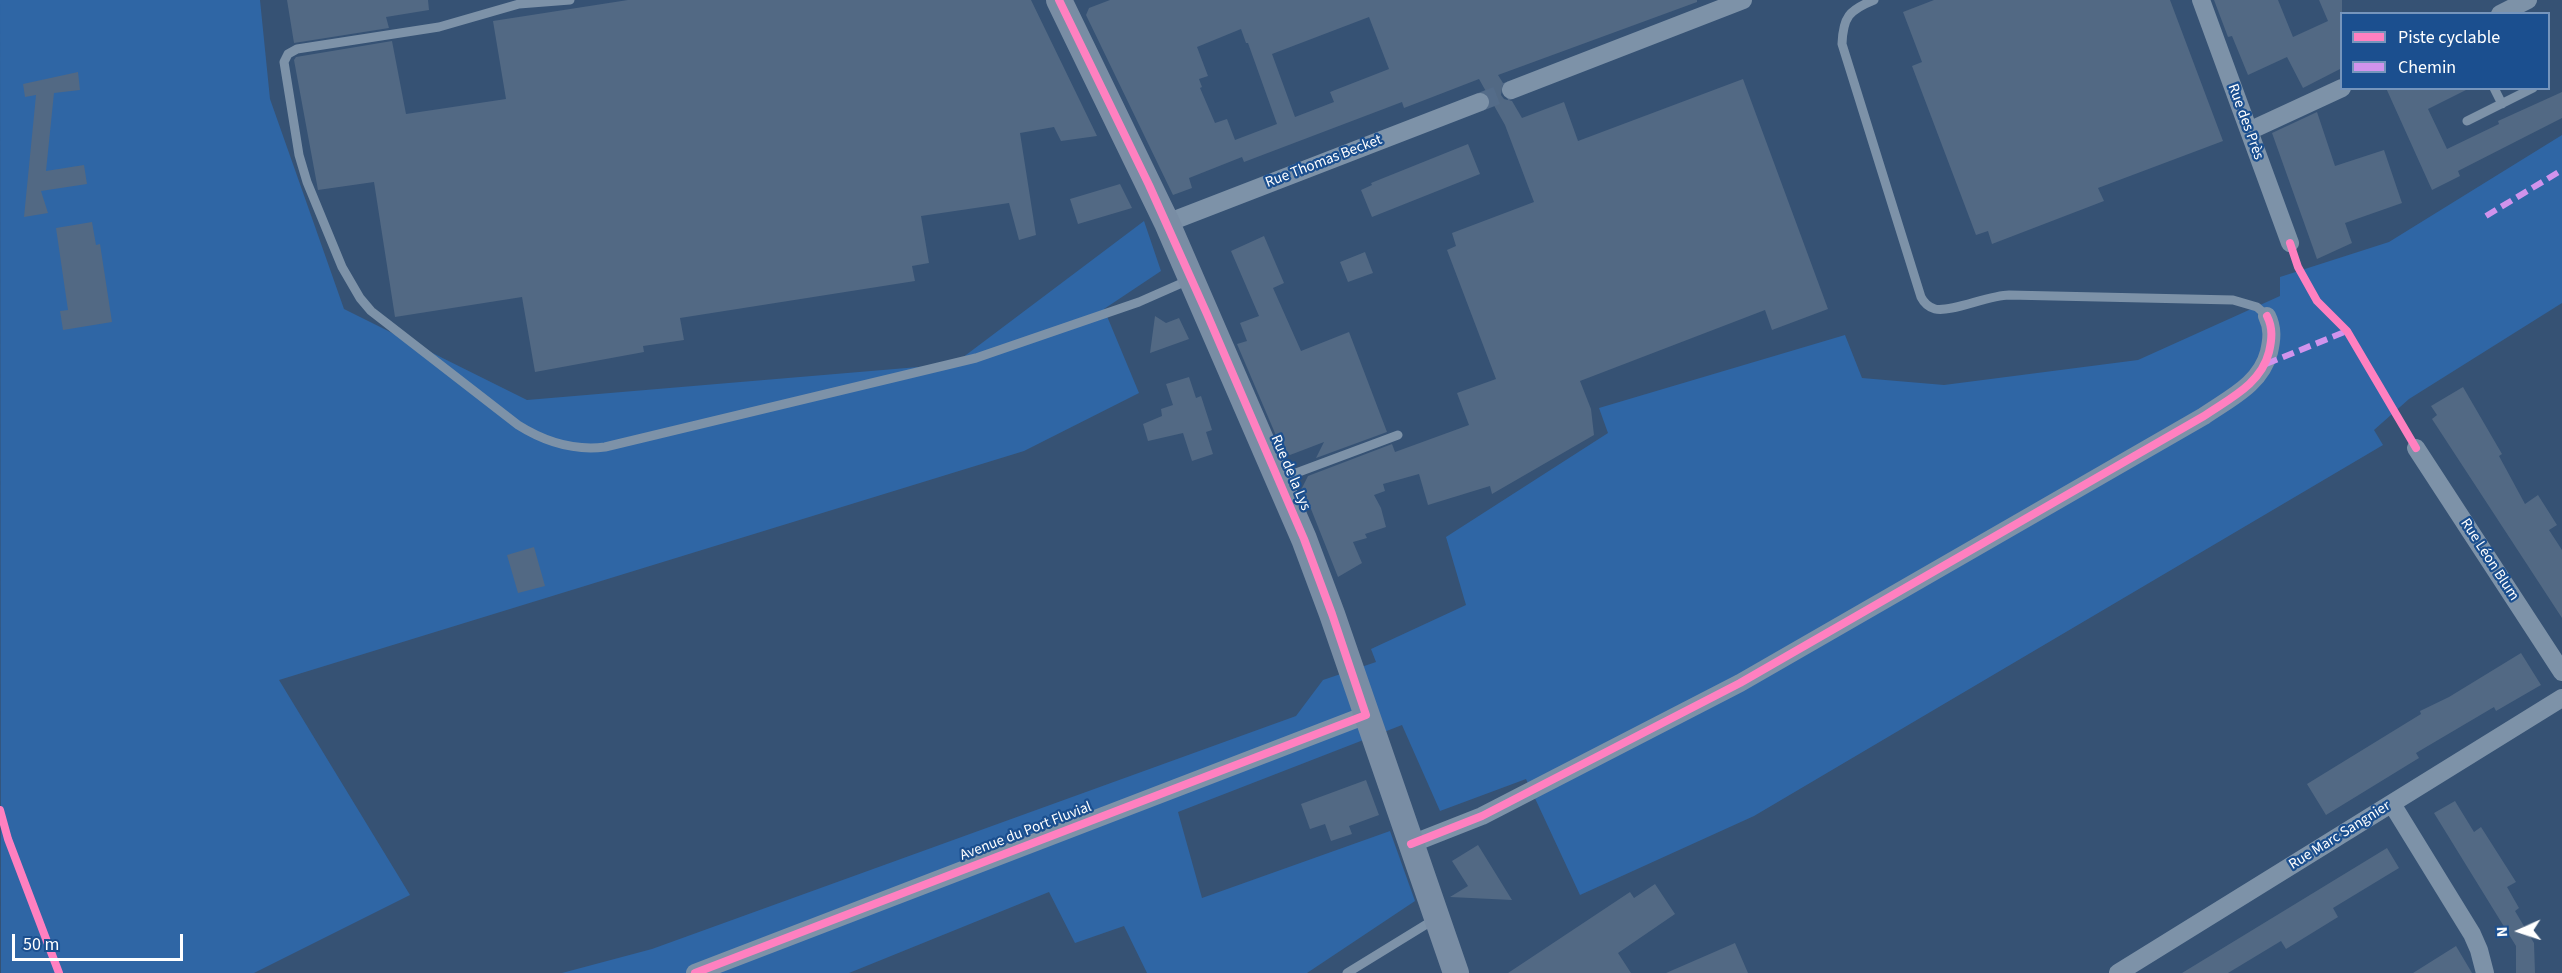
<!DOCTYPE html>
<html>
<head>
<meta charset="utf-8">
<style>
  body { margin:0 }
  #map { position:relative; width:2562px; height:973px; overflow:hidden; background:#365274; font-family:"Source Sans 3",sans-serif }
  canvas { display:block }
  .legend { position:absolute; left:2340px; top:12px; width:210px; height:78px; box-sizing:border-box; background:#1b4f8f; border:2px solid #7695bc; margin:0; padding:8px 10px; list-style:none; font-size:18px; color:#fff }
  .legend li { display:flex; align-items:center; gap:12px; height:30px }
  .legend b { width:30px; border:2px solid #7695bc }
  .north { position:absolute; left:2490px; top:901px; width:60px; height:60px; -webkit-text-stroke:4px #1b4f8f; paint-order:stroke; rotate:267deg; font-size:16px; font-weight:700; line-height:24px; text-align:center; color:#fff }
  .north::after { content:''; display:block; margin:auto; width:21px; height:27px; background:#fff; clip-path:polygon(50% 0,100% 100%,50% 72%,0 100%) }
  .scale { position:absolute; left:12px; top:934px; width:171px; height:27px; box-sizing:border-box; border:3px solid #fff; border-top:0; padding-left:8px; font-size:18px; line-height:21px; white-space:nowrap; color:#fff; -webkit-text-stroke:4px #1b4f8f; paint-order:stroke }
</style>
</head>
<body>
<div id="map">
<canvas width="2562" height="973"></canvas>
<ul class="legend">
<li><b style="height:8px;background:#ff80c0"></b>Piste cyclable</li>
<li><b style="height:8px;background:#d193ec"></b>Chemin</li>
</ul>
<div class="north">N</div>
<div class="scale">50 m</div>
</div>
<script>
const ctx = document.querySelector('canvas').getContext('2d');
ctx.lineJoin = 'round';
function fill(path, color) { ctx.fillStyle = color; ctx.fill(path, 'evenodd'); }
function trace(path, color, width, dash) { ctx.strokeStyle = color; ctx.lineWidth = width; ctx.lineCap = dash ? 'butt' : 'round'; ctx.setLineDash(dash || []); ctx.stroke(path); }
function write(font, color, halo, rows, align = 'center') {
  ctx.font = font + ' "Source Sans 3",sans-serif'; ctx.lineWidth = 4.5; ctx.setLineDash([]); ctx.textBaseline = 'middle'; ctx.strokeStyle = halo; ctx.fillStyle = color; for (const [text, x, y, turn = 0] of rows) {
    ctx.save(); ctx.translate(x, y); ctx.rotate((+turn || 0) * Math.PI / 180); ctx.textAlign = isNaN(turn) ? turn : align; if (halo) ctx.strokeText(text, 0, 0); ctx.fillText(text, 0, 0); ctx.restore();
  }
}
fill(new Path2D(`
  M 0,0 L 260,0 L 270,99 L 344,309 L 527,400 L 954,364 L 1144,221 L 1161,271 L 1104,309 L 1139,393 L 1024,451 L 279,680 L 410,895 L 254,973 L 1,973 Z
  M 2562,135 L 2562,303 L 2409,399 L 2374,430 L 2383,445 L 1754,816 L 1580,895 L 1526,779 L 1440,811 L 1402,725 L 1178,812 L 1202,898 L 1390,831 L 1415,901 L 1307,973 L 1147,973 L 1124,926 L 1075,943 L 1049,892 L 849,973 L 562,973 L 652,949 L 1296,716 L 1323,680 L 1376,662 L 1371,649 L 1466,605 L 1446,537 L 1608,433 L 1599,408 L 1845,335 L 1862,378 L 1944,385 L 2138,360 L 2280,296 L 2280,277 L 2389,242 Z`), '#2f66a5');
fill(new Path2D(`
  M 287,0 L 428,0 L 429,10 L 386,17 L 389,28 L 294,43 Z
  M 628,0 L 1031,0 L 1097,136 L 1061,141 L 1054,127 L 1020,133 L 1036,235 L 1019,240 L 1009,203 L 921,216 L 929,263 L 912,266 L 915,281 L 680,318 L 684,340 L 643,346 L 644,352 L 535,372 L 522,297 L 395,317 L 374,182 L 318,190 L 294,60 L 296,57 L 392,41 L 406,114 L 506,99 L 493,21 Z
  M 1110,0 L 1697,0 L 1697,2 L 1498,75 L 1503,83 L 1501,95 L 1504,99 L 1512,101 L 1522,118 L 1564,102 L 1578,141 L 1743,79 L 1828,309 L 1772,330 L 1765,310 L 1580,381 L 1591,409 L 1594,435 L 1492,494 L 1490,486 L 1428,505 L 1419,474 L 1383,484 L 1385,491 L 1374,495 L 1381,508 L 1386,527 L 1365,534 L 1367,538 L 1353,542 L 1362,563 L 1338,577 L 1311,509 L 1308,510 L 1300,492 L 1308,476 L 1392,444 L 1395,452 L 1469,425 L 1457,393 L 1496,379 L 1447,250 L 1456,246 L 1452,233 L 1534,202 L 1505,125 L 1479,79 L 1404,108 L 1402,102 L 1244,162 L 1242,157 L 1189,178 L 1192,188 L 1173,195 L 1086,15 L 1089,8 ZM 1369,17 L 1389,69 L 1330,92 L 1334,102 L 1295,117 L 1272,54 ZM 1241,29 L 1246,43 L 1248,43 L 1277,124 L 1235,140 L 1227,119 L 1215,123 L 1200,88 L 1202,87 L 1199,79 L 1208,76 L 1197,47 Z
  M 1934,0 L 2170,0 L 2223,141 L 2098,188 L 2104,201 L 1992,244 L 1988,231 L 1976,235 L 1912,66 L 1922,62 L 1903,12 Z
  M 2214,0 L 2278,0 L 2293,37 L 2328,21 L 2319,0 L 2342,0 L 2342,68 L 2303,88 L 2287,57 L 2248,75 L 2232,36 L 2228,37 Z
  M 78,72 L 80,90 L 54,93 L 46,171 L 84,165 L 87,184 L 41,191 L 48,213 L 24,217 L 36,95 L 25,97 L 23,84 Z
  M 2386,88 L 2470,88 L 2428,109 L 2447,149 L 2499,124 L 2498,121 L 2562,92 L 2562,118 L 2458,171 L 2460,176 L 2432,190 Z
  M 2317,112 L 2335,166 L 2384,150 L 2402,203 L 2345,223 L 2352,243 L 2317,259 L 2272,133 Z
  M 1468,144 L 1480,174 L 1372,217 L 1361,190 L 1372,185 L 1371,183 Z
  M 1120,184 L 1132,208 L 1078,224 L 1070,199 Z
  M 92,222 L 96,245 L 100,244 L 112,322 L 63,330 L 60,311 L 68,310 L 56,228 Z
  M 1264,236 L 1284,283 L 1273,288 L 1301,351 L 1349,332 L 1387,432 L 1316,458 L 1324,442 L 1290,455 L 1283,452 L 1237,344 L 1247,341 L 1240,323 L 1259,316 L 1231,251 Z
  M 1365,252 L 1373,273 L 1348,282 L 1340,262 Z
  M 1155,316 L 1166,323 L 1179,318 L 1189,339 L 1150,353 Z
  M 1189,377 L 1196,398 L 1201,396 L 1212,430 L 1206,432 L 1213,454 L 1192,461 L 1183,433 L 1148,441 L 1143,424 L 1162,416 L 1161,409 L 1173,405 L 1166,384 Z
  M 2463,387 L 2502,454 L 2499,456 L 2525,504 L 2538,495 L 2557,525 L 2549,530 L 2562,550 L 2562,618 L 2432,419 L 2437,415 L 2431,406 Z
  M 534,547 L 545,586 L 518,593 L 507,555 Z
  M 2521,653 L 2541,685 L 2496,711 L 2494,707 L 2416,753 L 2419,758 L 2326,815 L 2307,784 L 2421,714 L 2420,711 L 2449,697 Z
  M 1366,780 L 1379,815 L 1349,826 L 1352,834 L 1331,841 L 1325,824 L 1310,829 L 1301,804 Z
  M 2455,801 L 2474,832 L 2481,827 L 2516,882 L 2507,887 L 2519,908 L 2515,911 L 2534,943 L 2535,973 L 2516,973 L 2516,946 L 2434,813 Z
  M 1478,845 L 1512,900 L 1450,897 L 1468,886 L 1452,861 Z
  M 2387,848 L 2399,868 L 2333,908 L 2338,917 L 2286,949 L 2281,941 L 2228,973 L 2182,973 Z
  M 1655,884 L 1675,914 L 1618,953 L 1631,973 L 1508,973 L 1630,892 L 1634,898 Z
  M 1735,943 L 1748,973 L 1666,973 Z
  M 2456,946 L 2472,973 L 2413,973 Z`), '#526984');
trace(new Path2D(`
  M 1480,102 L 1511,90`), '#546c89', 18, [18, 9]);
trace(new Path2D(`
  M 570,0 L 519,4 L 439,27 L 297,49 L 288,54 L 284,62 L 299,155 L 307,182 L 342,267 L 360,298 L 371,311 L 518,425 C 545,442 573,451 605,447 L 976,358 L 1139,302 L 1189,280
  M 1874,0 C 1849,10 1843,17 1842,44 L 1921,297 C 1924,303 1928,307 1935,309 C 1950,313 1989,295 2009,295 L 2233,300 L 2257,307 L 2267,316
  M 2494,88 L 2502,104
  M 2467,121 L 2533,88
  M 1280,479 L 1398,435
  M 1347,973 L 1435,919`), '#7d92a8', 9);
trace(new Path2D(`
  M 2201,0 L 2290,243
  M 2500,14 L 2528,0
  M 1511,90 L 1743,0
  M 2249,131 L 2342,88
  M 1167,223 L 1480,102
  M 2416,448 L 2562,672
  M 2392,804 L 2472,934 L 2479,950 L 2485,973
  M 1411,844 L 1482,816 L 1740,683 L 2204,416 C 2230,398 2261,384 2269,352 C 2272,339 2273,328 2267,316
  M 695,973 L 1366,715
  M 2118,973 L 2562,698`), '#7d92a8', 18);
trace(new Path2D(`
  M 1059,0 L 1167,223 L 1304,539 L 1332,614 L 1456,973`), '#798da4', 26);
trace(new Path2D(`
  M 2486,216 L 2562,170
  M 2266,364 L 2347,331`), '#d193ec', 6, [12, 6]);
trace(new Path2D(`
  M 2290,243 L 2298,267 L 2317,301 L 2347,331 L 2416,448
  M 0,810 L 8,839 L 59,973
  M 1411,844 L 1482,816 L 1740,683 L 2204,416 C 2230,398 2261,384 2269,352 C 2272,339 2273,328 2267,316
  M 695,973 L 1366,715 L 1332,614 L 1304,539 L 1207,314 L 1149,185 L 1059,0`), '#ff80c0', 8);
write('15px', '#fff', '#1b4f8f', [
  ["Rue des Près",2245,122,70],
  ["Rue Thomas Becket",1324,162,-21],
  ["Rue de la Lys",1290,473,67],
  ["Rue Léon Blum",2489,560,57],
  ["Avenue du Port Fluvial",1026,832,-21],
  ["Rue Marc Sangnier",2340,836,-32]
]);
</script>
</body>
</html>
